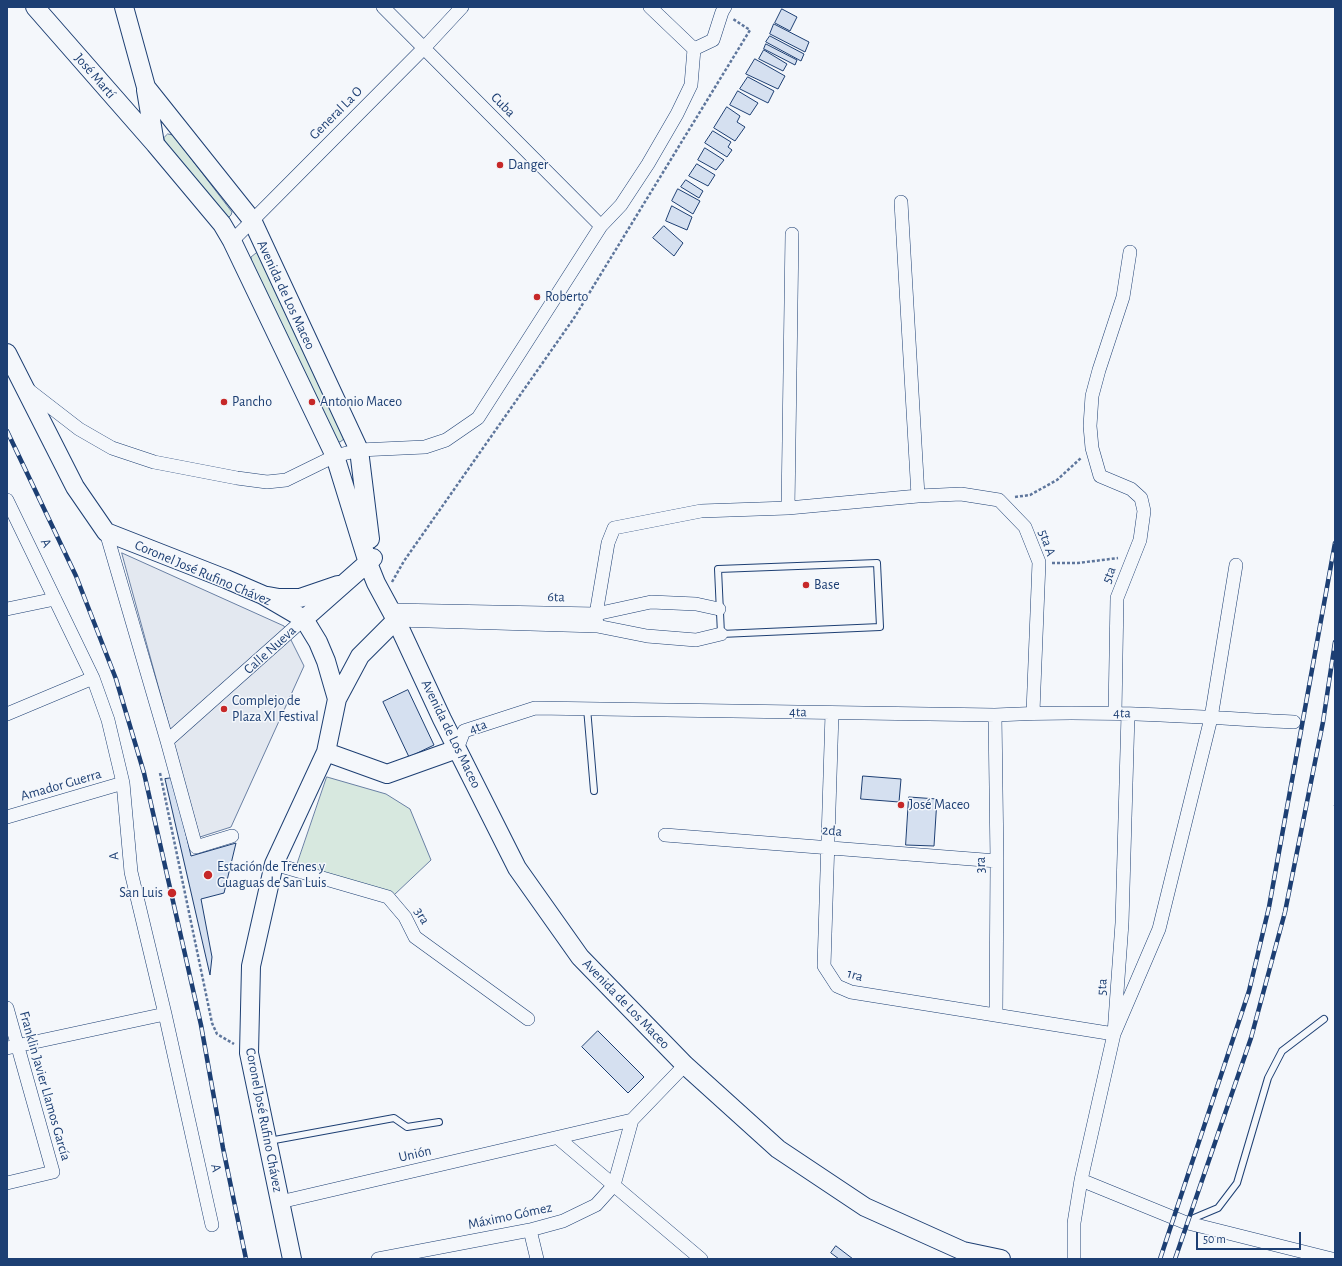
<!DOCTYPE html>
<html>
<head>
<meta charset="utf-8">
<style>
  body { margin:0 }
  #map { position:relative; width:1342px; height:1266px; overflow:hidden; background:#f4f7fb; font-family:"Alegreya Sans",sans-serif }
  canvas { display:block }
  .frame { position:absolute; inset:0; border:8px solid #1d3f73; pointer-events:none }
  .scale { position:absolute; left:1196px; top:1232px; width:105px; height:18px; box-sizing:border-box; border:2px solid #1d3f73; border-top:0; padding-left:5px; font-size:12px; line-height:14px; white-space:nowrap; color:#1d3f73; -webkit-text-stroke:3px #f4f7fb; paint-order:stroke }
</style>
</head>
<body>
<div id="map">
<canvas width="1342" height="1266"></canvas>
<div class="frame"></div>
<div class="scale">50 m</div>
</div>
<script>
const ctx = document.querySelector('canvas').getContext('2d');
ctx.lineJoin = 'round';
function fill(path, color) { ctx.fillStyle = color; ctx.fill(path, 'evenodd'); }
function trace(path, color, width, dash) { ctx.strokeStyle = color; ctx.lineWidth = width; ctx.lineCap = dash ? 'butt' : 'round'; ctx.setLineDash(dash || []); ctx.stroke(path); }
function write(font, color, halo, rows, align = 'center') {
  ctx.font = font + ' "Alegreya Sans",sans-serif'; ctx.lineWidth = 3; ctx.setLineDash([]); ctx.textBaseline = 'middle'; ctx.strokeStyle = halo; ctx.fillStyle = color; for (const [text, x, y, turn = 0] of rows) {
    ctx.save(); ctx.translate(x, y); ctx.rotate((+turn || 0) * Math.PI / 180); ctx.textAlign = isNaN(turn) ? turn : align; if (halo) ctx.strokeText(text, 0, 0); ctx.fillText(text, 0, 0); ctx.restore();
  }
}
const green = new Path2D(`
  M 168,134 L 173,135 L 232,212 L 231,215 L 228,218 L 166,147 L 164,138 Z
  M 260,252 L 344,439 L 340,442 L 335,441 L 252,264 L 251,257 L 256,253 Z
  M 327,777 L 386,794 L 410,809 L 431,860 L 394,895 L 297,865 Z`);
fill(green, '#d7e8df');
trace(green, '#687fa3', 1);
const parking = new Path2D(`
  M 122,553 L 284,626 L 304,666 L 231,827 L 200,837 Z`);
fill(parking, '#e3e8f0');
trace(parking, '#687fa3', 1);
const building = new Path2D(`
  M 782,9 L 797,17 L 790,31 L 775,23 Z
  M 774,24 L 809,42 L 805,52 L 770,34 Z
  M 770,36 L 804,54 L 801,61 L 766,42 Z
  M 766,44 L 797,60 L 795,65 L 764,49 Z
  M 764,50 L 787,64 L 783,71 L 759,59 Z
  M 755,59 L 785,76 L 778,89 L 746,74 Z
  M 748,77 L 774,91 L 768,103 L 740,89 Z
  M 738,91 L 758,103 L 750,115 L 730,105 Z
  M 727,107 L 740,116 L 737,122 L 745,127 L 735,141 L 714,128 Z
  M 713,131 L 731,142 L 728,147 L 732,150 L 727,157 L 705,143 Z
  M 705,148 L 724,160 L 716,170 L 698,160 Z
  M 697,164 L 715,175 L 708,186 L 689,176 Z
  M 686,180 L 703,191 L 699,198 L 681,187 Z
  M 678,189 L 700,201 L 693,214 L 672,201 Z
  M 672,206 L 692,217 L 687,230 L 666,221 Z
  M 664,226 L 683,243 L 674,256 L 653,238 Z
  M 408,690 L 434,745 L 409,757 L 383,702 Z
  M 863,776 L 901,779 L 899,802 L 861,799 Z
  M 173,778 L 191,856 L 236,843 L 224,893 L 201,899 L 212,957 L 210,975 L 165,779 Z
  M 909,797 L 937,799 L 934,846 L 906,845 Z
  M 598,1031 L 644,1077 L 628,1093 L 582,1047 Z
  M 836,1246 L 853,1259 L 839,1259 L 831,1253 Z`);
fill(building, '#d5e0f0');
trace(building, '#1d3f73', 1);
const lane = new Path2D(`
  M 877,563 L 880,627 L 721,634 L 718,569 Z
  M 587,708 L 594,791
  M 269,1141 L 394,1118 L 407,1127 L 439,1122
  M 1187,1221 L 1218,1208 L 1237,1183 L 1268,1078 L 1282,1051 L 1324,1019`);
const street = new Path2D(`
  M 383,7 L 601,226
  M 650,7 L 694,49
  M 694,49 L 713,40 L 722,12 L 725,7
  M 901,202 L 918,496
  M 232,241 L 424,48 L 462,7
  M 26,388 L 79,429 L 112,448 L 154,462 L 237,478 L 267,482 L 286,480 L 335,456 L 359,450 L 425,447 L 446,440 L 478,418 L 601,226 L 621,205 L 648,164 L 677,114 L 691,85 L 694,49
  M 7,500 L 93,678 L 108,720 L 123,783 L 131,872 L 165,1014 L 212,1225
  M 788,508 L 792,234
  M 106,532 L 167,741 L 196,847 L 232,836
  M 7,609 L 55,599
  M 391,610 L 596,614 L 651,602 L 696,604 L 719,609
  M 396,620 L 597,626 L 647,636 L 696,640 L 721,634
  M 597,626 L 596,614 L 608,543 L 614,528 L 701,511 L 788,508 L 918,496 L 961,494 L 999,500 L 1025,527 L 1039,562 L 1033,712
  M 832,713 L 824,966 L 837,986 L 851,992 L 1114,1034 L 1159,929 L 1211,718 L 1236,565
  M 1115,713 L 1117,598 L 1140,540 L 1144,511 L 1141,498 L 1131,489 L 1100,476 L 1092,448 L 1090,426 L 1092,396 L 1099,370 L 1123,297 L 1130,252
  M 7,714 L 93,678
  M 995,715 L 997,861 L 996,1015
  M 167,741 L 304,619
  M 457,749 L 464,731 L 535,708 L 995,715 C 1095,709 1195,717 1294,722
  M 7,817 L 123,783
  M 665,835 L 997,861
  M 274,864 L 388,897 L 405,917 L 415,937 L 528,1019
  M 7,1008 L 53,1172 L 7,1183
  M 7,1048 L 165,1014
  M 558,1138 L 701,1259
  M 1081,1180 L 1184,1222 L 1332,1259
  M 280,1202 L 632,1120
  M 530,1230 L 537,1259
  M 378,1259 L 530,1230 L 563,1221 L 596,1205 L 614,1185 L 632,1120 L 685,1065
  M 1074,1259 L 1074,1223 L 1081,1180 L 1114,1034 L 1122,923 L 1128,714`);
const secondary = new Path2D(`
  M 35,7 L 155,144 L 222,224 L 232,241 L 335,456 L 368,563 L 376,583 L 396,620 L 442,719 L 517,868 L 580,957 L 685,1065 L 778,1149 L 865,1207 L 963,1251 L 1001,1259
  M 124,7 L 146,87 L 252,220 L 359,450 L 370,539
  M 146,90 L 155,144
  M 7,353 L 75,487 L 106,532 L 226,579 L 263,595 L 304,619 L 318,642 L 326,661 L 337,699 L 326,752 L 274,864 L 251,966 L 249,1053 L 292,1259
  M 268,596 L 279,598 L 300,598 L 338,585
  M 304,619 L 373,558
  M 337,699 L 360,656 L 396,620
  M 326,752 L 387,774 L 457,749`);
trace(lane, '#1d3f73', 8);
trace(street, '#1d3f73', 14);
trace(secondary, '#1d3f73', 20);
trace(new Path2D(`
  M 1015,497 L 1030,495 L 1057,480 L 1081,458
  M 1052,563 L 1078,563 L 1118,558
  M 392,582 L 404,561 L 574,318 L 750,30 L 733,19
  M 160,773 L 212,1023 L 217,1034 L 234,1044
  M 1335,806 L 1335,805`), '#5e769c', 2.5, [3, 2]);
trace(lane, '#f4f7fb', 6);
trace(street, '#f4f7fb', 13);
trace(secondary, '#f4f7fb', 18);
const rail = new Path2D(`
  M 7,431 L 76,576 L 116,679 L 144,773 L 201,1025 L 223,1148 L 246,1259
  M 1160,1259 L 1249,991 L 1269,907 L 1335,543
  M 1175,1259 L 1251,1038 L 1285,912 L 1323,722 L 1335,642`);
trace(rail, '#1d3f73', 4.5);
trace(rail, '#f4f7fb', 3, [9]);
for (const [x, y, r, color] of [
  [500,165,4,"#c62828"],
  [537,297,4,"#c62828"],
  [224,402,4,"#c62828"],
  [312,402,4,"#c62828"],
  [806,585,4,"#c62828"],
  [224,709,4,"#c62828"],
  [901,805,4,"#c62828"],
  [208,875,5,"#c62828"],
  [172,893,5,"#c62828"]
]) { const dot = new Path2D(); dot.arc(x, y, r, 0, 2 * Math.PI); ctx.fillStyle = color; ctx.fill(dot); trace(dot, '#f4f7fb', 1.5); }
write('14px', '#1d3f73', '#f4f7fb', [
  ["José Martí",95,76,49],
  ["Cuba",503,105,45],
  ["General La O",336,113,-45],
  ["Avenida de Los Maceo",286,295,65],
  ["A",46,543,64],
  ["5ta A",1047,543,71],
  ["Coronel José Rufino Chávez",203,573,23],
  ["5ta",1109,575,-69],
  ["6ta",556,597,1],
  ["Calle Nueva",270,650,-42],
  ["4ta",798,712,1],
  ["4ta",1122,713,2],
  ["4ta",478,727,-21],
  ["Avenida de Los Maceo",451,734,64],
  ["Amador Guerra",61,785,-16],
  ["2da",832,831,5],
  ["A",114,856,-95],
  ["3ra",981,865,-90],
  ["3ra",422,916,59],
  ["1ra",855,975,16],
  ["5ta",1102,987,-86],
  ["Avenida de Los Maceo",626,1004,46],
  ["Franklin Javier Llamos García",45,1086,74],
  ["Coronel José Rufino Chávez",264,1120,79],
  ["Unión",415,1154,-13],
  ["A",216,1168,77],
  ["Máximo Gómez",510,1216,-12]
]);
write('14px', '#1d3f73', '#f4f7fb', [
  ["Danger",508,165],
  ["Roberto",545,297],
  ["Pancho",232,402],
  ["Antonio Maceo",320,402],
  ["Base",814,585],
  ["Complejo de",232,701],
  ["Plaza XI Festival",232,717],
  ["José Maceo",909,805],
  ["Estación de Trenes y",217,867],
  ["Guaguas de San Luis",217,883],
  ["San Luis",163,893,"right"]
], 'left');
</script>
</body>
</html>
